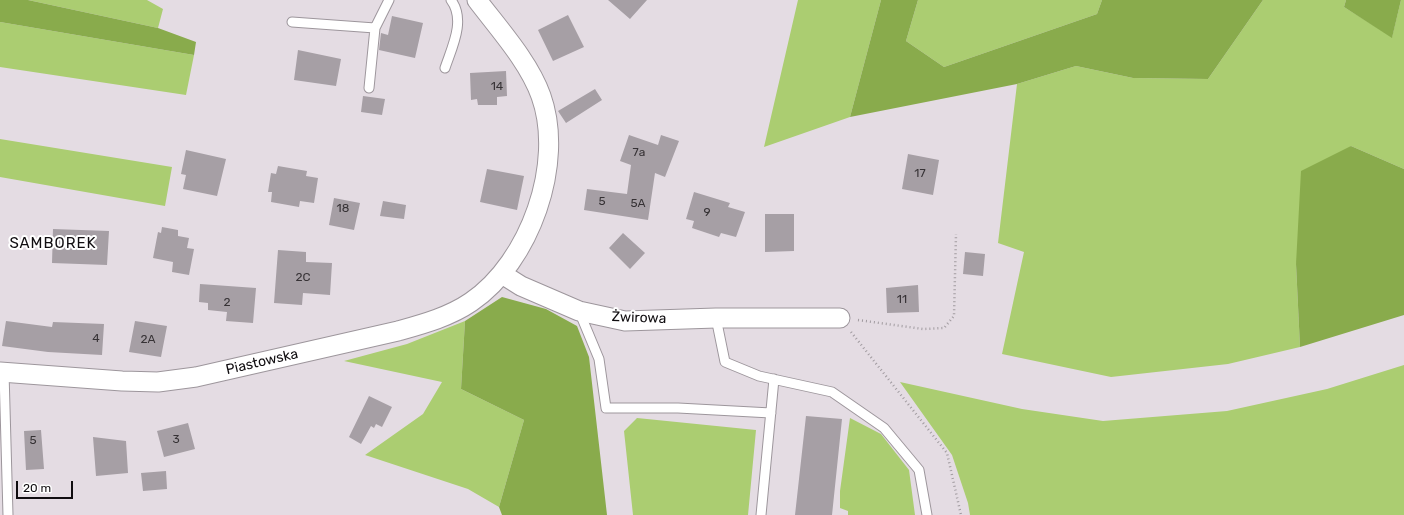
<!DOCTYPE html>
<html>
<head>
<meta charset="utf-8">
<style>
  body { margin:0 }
  #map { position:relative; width:1404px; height:515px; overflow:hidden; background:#e4dce3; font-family:Rubik,sans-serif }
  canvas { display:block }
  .scale { position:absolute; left:16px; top:481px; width:57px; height:18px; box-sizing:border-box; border:2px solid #100d10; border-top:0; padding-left:5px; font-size:12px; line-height:14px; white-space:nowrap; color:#100d10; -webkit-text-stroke:3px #fff; paint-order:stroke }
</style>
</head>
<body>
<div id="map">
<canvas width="1404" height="515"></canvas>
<div class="scale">20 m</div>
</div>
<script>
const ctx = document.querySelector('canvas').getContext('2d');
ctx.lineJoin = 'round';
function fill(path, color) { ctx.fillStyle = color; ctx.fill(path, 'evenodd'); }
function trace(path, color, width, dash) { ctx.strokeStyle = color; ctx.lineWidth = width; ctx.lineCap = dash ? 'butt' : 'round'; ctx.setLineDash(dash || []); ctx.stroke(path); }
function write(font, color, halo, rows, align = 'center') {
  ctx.font = font + ' Rubik,sans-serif'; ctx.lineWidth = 4; ctx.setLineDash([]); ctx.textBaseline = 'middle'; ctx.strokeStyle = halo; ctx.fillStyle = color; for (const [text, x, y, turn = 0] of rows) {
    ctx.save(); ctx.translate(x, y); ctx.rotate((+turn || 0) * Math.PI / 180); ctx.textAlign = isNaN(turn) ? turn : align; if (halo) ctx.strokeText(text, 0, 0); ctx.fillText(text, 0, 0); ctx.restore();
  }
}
fill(new Path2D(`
  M 28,0 L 147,0 L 163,9 L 158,28 Z
  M 798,0 L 881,0 L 850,117 L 764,147 Z
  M 918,0 L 1102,0 L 1097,14 L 944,67 L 906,41 Z
  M 1263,0 L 1346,0 L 1344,7 L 1392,37 L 1401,0 L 1404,0 L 1404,169 L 1351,146 L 1296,264 L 1300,347 L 1228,364 L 1111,377 L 1002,354 L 1024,252 L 998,243 L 1017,84 L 1076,66 L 1133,78 L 1208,79 Z
  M 0,22 L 194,55 L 186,95 L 0,67 Z
  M 0,139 L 172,167 L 165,206 L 0,177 Z
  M 465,321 L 461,389 L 524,420 L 499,507 L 468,489 L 365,455 L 423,414 L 442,382 L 344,361 L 407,344 Z
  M 1404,365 L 1404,515 L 970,515 L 968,503 L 952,455 L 900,382 L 1022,409 L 1103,421 L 1227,411 L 1327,389 Z
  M 637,418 L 756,430 L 748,515 L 633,515 L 624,431 Z
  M 850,418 L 881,434 L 909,470 L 915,515 L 848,515 L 848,511 L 840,508 L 840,491 Z`), '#abcd71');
fill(new Path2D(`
  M 0,0 L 28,0 L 158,28 L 196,42 L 194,55 L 0,22 Z
  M 881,0 L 918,0 L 906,41 L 944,67 L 1097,14 L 1102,0 L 1263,0 L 1208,79 L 1133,78 L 1076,66 L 1017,84 L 850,117 Z
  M 1346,0 L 1401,0 L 1392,38 L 1344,7 Z
  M 1351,146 L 1404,169 L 1404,315 L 1300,347 L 1296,264 L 1301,171 Z
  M 502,297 L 546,309 L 577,326 L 589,357 L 607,515 L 502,515 L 499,507 L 524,420 L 461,389 L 465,321 Z`), '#89ab4c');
fill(new Path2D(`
  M 608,0 L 647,0 L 630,19 Z
  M 568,15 L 584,47 L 553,61 L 538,30 Z
  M 392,16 L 423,23 L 415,58 L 379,50 L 381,33 L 388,35 Z
  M 298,50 L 341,59 L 336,86 L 294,80 Z
  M 506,71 L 507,96 L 497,97 L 497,105 L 478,105 L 477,99 L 471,100 L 470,73 Z
  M 595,89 L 602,100 L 566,123 L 558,111 Z
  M 363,96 L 385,99 L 382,115 L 361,112 Z
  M 629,135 L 658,145 L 661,135 L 679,141 L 665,177 L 655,173 L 648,220 L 584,210 L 587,189 L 627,194 L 631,165 L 620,161 Z
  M 186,150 L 226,159 L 217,196 L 183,189 L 186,175 L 181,174 Z
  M 908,154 L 939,160 L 933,195 L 902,189 Z
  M 278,166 L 307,171 L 306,176 L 318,178 L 314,203 L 300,201 L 299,207 L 271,202 L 272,192 L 268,192 L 271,173 L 276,174 Z
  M 487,169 L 524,176 L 517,210 L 480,202 Z
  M 694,192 L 730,203 L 728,207 L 745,212 L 736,237 L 721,233 L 719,237 L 692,228 L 694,221 L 686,219 Z
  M 334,198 L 360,203 L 354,230 L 329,225 Z
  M 383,201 L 406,205 L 404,219 L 380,216 Z
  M 765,214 L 794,214 L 794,251 L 765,252 Z
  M 162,227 L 178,230 L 178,236 L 189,238 L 187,248 L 194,249 L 189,275 L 172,272 L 173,262 L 153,258 L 158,232 L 161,233 Z
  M 53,229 L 109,231 L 107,265 L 52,263 Z
  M 623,233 L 645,253 L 630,269 L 609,248 Z
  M 278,250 L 306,252 L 306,262 L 332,263 L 330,295 L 303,293 L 302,305 L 274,303 Z
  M 965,252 L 985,254 L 983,276 L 963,274 Z
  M 200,284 L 256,288 L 253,323 L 226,321 L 227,312 L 208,310 L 208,303 L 199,302 Z
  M 918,285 L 919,312 L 887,313 L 886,288 Z
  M 6,321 L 52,327 L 53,322 L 104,324 L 102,355 L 48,352 L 2,346 Z
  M 135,321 L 167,326 L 161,357 L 129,352 Z
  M 369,396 L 392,407 L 382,427 L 376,424 L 374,428 L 371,426 L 361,444 L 349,437 Z
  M 806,416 L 842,419 L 832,515 L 795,515 Z
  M 188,423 L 195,449 L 164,457 L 157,431 Z
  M 41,430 L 44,469 L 26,470 L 24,431 Z
  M 93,437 L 126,441 L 128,473 L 96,476 Z
  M 166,471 L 167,489 L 143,491 L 141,473 Z`), '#a69fa5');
const service = new Path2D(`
  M 292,22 L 375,28 L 389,0
  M 445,68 C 452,47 466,20 451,0
  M 369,88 L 375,28
  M 579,311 L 599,359 L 606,408 L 678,408 L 771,413
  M 716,318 L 725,362 L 759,376 L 832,392 L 884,428 L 919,470 L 927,515
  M 4,372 L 8,515
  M 761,515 L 774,379`);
const minor = new Path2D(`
  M 502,274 L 521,286 L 579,311 L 625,321 L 716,318 L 840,318
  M 0,372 L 122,381 L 158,382 L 196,377 L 398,331 C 423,324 449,317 471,302 C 530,262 565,163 541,96 C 529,62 499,29 477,0`);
trace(service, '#9d969c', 11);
trace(minor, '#9d969c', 21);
trace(new Path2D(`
  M 858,320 L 923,329 L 944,328 L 954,316 L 956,234
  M 851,332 L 947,453 L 961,515`), '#a19ba0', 2.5, [1, 3]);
trace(service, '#fff', 9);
trace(minor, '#fff', 19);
write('12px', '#363235', null, [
  ["14",497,87],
  ["7a",639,153],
  ["17",920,174],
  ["5",602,202],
  ["5A",638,204],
  ["18",343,209],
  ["9",707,213],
  ["2C",303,278],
  ["11",902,300],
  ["2",227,303],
  ["4",96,339],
  ["2A",148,340],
  ["3",176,440],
  ["5",33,441]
]);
write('14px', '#100d10', '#fff', [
  ["Żwirowa",639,318,2],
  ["Piastowska",262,362,-13]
]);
ctx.letterSpacing = '1px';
write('15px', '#100d10', '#fff', [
  ["SAMBOREK",53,244]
]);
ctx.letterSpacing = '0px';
</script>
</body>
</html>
